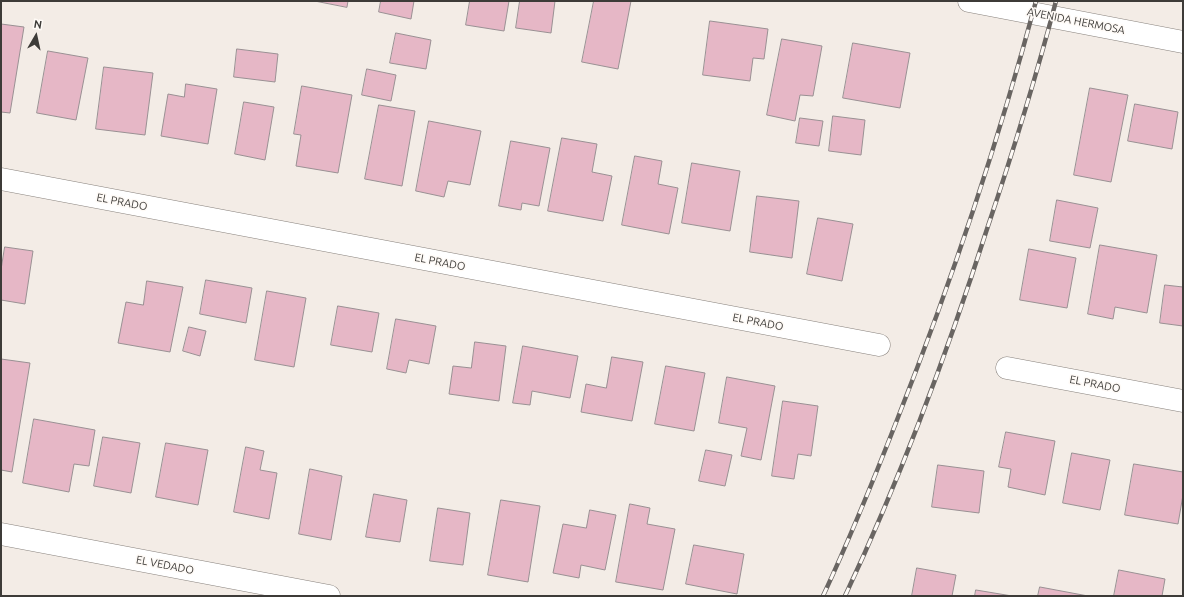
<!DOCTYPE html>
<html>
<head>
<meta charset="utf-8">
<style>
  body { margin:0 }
  #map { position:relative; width:1184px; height:597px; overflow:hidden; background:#f3ece6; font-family:Ubuntu,sans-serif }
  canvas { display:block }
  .frame { position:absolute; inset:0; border:2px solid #3d3b38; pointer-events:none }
  .north { position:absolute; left:16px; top:16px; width:40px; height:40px; -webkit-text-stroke:3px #fefaf6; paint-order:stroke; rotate:9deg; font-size:11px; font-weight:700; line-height:16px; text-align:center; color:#3d3b38 }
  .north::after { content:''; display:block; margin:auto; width:14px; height:18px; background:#3d3b38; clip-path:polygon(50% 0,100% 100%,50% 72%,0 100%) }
</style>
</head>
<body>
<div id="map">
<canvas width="1184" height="597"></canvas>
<div class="frame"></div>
<div class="north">N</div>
</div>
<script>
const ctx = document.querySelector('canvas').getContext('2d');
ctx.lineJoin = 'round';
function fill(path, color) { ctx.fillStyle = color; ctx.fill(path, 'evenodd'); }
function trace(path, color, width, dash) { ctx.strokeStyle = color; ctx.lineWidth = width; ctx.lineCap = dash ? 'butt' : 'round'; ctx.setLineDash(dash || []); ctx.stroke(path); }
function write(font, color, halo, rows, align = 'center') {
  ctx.font = font + ' Ubuntu,sans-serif'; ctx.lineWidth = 3; ctx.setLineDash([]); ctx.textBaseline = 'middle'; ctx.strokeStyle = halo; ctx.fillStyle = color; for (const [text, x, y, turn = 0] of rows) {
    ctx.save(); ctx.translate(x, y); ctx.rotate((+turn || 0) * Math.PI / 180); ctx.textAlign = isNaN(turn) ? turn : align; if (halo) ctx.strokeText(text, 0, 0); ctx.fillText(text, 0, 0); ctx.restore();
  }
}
const building = new Path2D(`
  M 315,1 L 348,1 L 347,7 Z
  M 381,1 L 414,1 L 411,19 L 379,12 Z
  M 470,1 L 509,1 L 504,31 L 466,25 Z
  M 520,1 L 555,1 L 551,33 L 516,28 Z
  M 594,1 L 631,1 L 618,69 L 582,62 Z
  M 710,21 L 768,29 L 764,59 L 753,58 L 750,81 L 703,75 Z
  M 1,24 L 24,27 L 10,113 L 1,112 Z
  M 396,33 L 431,40 L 426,69 L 390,63 Z
  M 782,39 L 822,46 L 813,96 L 800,95 L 795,121 L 767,115 Z
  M 853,43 L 910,53 L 900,108 L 843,98 Z
  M 237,49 L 278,54 L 275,82 L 234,77 Z
  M 48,51 L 88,58 L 76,120 L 37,113 Z
  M 104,67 L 153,73 L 145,135 L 96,129 Z
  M 367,69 L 396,75 L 391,101 L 362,95 Z
  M 186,84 L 217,89 L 208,144 L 161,136 L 168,94 L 184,97 Z
  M 302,86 L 352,95 L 338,173 L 296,166 L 301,135 L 294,134 Z
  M 1090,88 L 1128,95 L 1111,182 L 1074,175 Z
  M 244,102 L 274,107 L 265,160 L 235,154 Z
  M 1135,104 L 1178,112 L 1172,149 L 1128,141 Z
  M 379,105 L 415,111 L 402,186 L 365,179 Z
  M 833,116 L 865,120 L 861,155 L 829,151 Z
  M 800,118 L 823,121 L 819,146 L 796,143 Z
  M 429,121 L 481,131 L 470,185 L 448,181 L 444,197 L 416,191 Z
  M 562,138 L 597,144 L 592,172 L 612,176 L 603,221 L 548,211 Z
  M 511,141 L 550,148 L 539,206 L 522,203 L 521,210 L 499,206 Z
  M 635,156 L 662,161 L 658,184 L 678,188 L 669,234 L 622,225 Z
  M 692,163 L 740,171 L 730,231 L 682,223 Z
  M 757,196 L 799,201 L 792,258 L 750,252 Z
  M 1057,200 L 1098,208 L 1090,248 L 1050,241 Z
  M 818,218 L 853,224 L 842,281 L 807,274 Z
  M 1100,245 L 1157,255 L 1147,313 L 1115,307 L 1113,319 L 1088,314 Z
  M 5,247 L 33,251 L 25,304 L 1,300 L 1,270 Z
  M 1029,249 L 1076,258 L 1067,308 L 1020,300 Z
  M 206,280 L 252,288 L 246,323 L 200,314 Z
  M 147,281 L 183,287 L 170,352 L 118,343 L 126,302 L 143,305 Z
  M 1165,285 L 1183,287 L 1183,326 L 1160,323 Z
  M 267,291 L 306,298 L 294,367 L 255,360 Z
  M 338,306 L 379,313 L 372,352 L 331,345 Z
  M 396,319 L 436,326 L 429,364 L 409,360 L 406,373 L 387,369 Z
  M 189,327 L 206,331 L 200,356 L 183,351 Z
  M 475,342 L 506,346 L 499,401 L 449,394 L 453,366 L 471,368 Z
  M 523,346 L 578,356 L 570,398 L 532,391 L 530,405 L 513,403 Z
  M 612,357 L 643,362 L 632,421 L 581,412 L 586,384 L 606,388 Z
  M 1,359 L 30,363 L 12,472 L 1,470 Z
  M 666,366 L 705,373 L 694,431 L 655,424 Z
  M 727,377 L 775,386 L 761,460 L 741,456 L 747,428 L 719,423 Z
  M 783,401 L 818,406 L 811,456 L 798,454 L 794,479 L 772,476 Z
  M 34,419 L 95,430 L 89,466 L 74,464 L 69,492 L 23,483 Z
  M 1006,432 L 1055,441 L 1045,495 L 1008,487 L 1011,469 L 999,467 Z
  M 103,437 L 140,443 L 131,493 L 94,486 Z
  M 166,443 L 208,450 L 198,505 L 156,497 Z
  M 246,447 L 264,451 L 260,470 L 277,473 L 269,519 L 234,512 Z
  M 706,450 L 732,455 L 725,486 L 699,481 Z
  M 1072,453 L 1110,460 L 1100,510 L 1063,503 Z
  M 1134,464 L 1183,472 L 1183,495 L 1178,524 L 1125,515 Z
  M 938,465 L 984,471 L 979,513 L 932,507 Z
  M 310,469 L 342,476 L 331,540 L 299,534 Z
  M 374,494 L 407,500 L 400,542 L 366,537 Z
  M 501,500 L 540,506 L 528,582 L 488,575 Z
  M 630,504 L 650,508 L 647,524 L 675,529 L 663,590 L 616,582 Z
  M 438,508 L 470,513 L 463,565 L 430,561 Z
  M 590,510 L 616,515 L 605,570 L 581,565 L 579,578 L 553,573 L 563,524 L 586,528 Z
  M 694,545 L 744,554 L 737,594 L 686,584 Z
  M 917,568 L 956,575 L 952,596 L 912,596 Z
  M 1119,570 L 1165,579 L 1162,596 L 1114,596 Z
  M 1040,587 L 1088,596 L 1038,596 Z
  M 976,590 L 1012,596 L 975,596 Z`);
fill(building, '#e6b7c6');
trace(building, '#999093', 1);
const street = new Path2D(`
  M 969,1 L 1183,42
  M 1,179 L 879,345
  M 1007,368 L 1183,401
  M 1,534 L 329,596`);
trace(street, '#88827d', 23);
trace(street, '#fff', 22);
const rail = new Path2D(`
  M 823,596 C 850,538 874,479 897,420 C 951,283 998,143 1036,1
  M 845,596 C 901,477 948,351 988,226 C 1013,152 1036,77 1056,1`);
trace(rail, '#696562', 4.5);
trace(rail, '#fefaf6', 3, [9]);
write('11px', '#3d3b38', '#fefaf6', [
  ["AVENIDA HERMOSA",1076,21,11],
  ["EL PRADO",122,202,11],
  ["EL PRADO",440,262,11],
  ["EL PRADO",758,322,11],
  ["EL PRADO",1095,384,11],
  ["EL VEDADO",165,565,11]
]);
</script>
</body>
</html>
